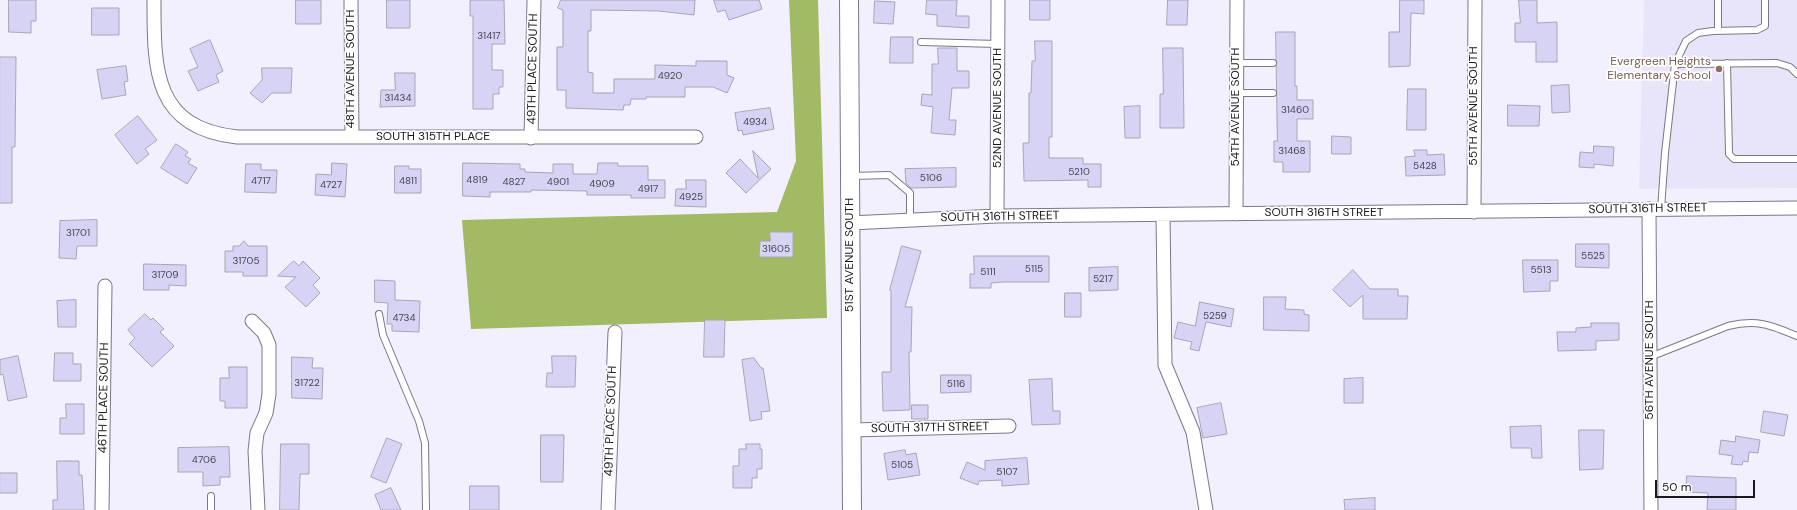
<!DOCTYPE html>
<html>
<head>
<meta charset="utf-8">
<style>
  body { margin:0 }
  #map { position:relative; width:1797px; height:510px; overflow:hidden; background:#f2f0fe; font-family:"DM Sans",sans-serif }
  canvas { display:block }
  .scale { position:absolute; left:1655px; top:480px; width:100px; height:18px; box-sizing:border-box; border:2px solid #18171c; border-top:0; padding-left:5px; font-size:12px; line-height:14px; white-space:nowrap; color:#18171c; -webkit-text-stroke:3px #fff; paint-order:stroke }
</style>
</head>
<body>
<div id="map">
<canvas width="1797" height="510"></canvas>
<div class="scale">50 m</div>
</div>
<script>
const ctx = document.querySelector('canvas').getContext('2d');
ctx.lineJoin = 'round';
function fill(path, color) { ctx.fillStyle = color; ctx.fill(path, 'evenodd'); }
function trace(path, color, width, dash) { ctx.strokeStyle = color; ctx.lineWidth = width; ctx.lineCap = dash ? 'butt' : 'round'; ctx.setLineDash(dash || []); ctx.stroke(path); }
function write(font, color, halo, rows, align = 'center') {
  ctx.font = font + ' "DM Sans",sans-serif'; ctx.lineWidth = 3.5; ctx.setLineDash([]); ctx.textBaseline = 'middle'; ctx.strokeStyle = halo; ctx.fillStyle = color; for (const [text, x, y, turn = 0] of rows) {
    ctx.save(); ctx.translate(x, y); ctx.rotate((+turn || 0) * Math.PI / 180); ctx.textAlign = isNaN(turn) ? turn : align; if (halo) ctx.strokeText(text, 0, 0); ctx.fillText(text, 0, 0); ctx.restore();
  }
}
fill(new Path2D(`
  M 1644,0 L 1797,0 L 1797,188 L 1639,189 Z`), '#e8e5fa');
fill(new Path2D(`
  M 789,0 L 818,0 L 827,318 L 471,329 L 462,220 L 777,212 L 796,161 Z`), '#a2ba64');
const building = new Path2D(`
  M 9,0 L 36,0 L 36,21 L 31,21 L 31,33 L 9,32 Z
  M 296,0 L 321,0 L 321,24 L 296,24 Z
  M 387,0 L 410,0 L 410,28 L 387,28 Z
  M 475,0 L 504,0 L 505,44 L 492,44 L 492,70 L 503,70 L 503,87 L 499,87 L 499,94 L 493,94 L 493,109 L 473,109 L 473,16 L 470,16 L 470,1 Z
  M 561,0 L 695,0 L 694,15 L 659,11 L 591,10 L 591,31 L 588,31 L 588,72 L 593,73 L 593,93 L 614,93 L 614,79 L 655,79 L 655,65 L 696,66 L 696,61 L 727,61 L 727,75 L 734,78 L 727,93 L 713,87 L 685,87 L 685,97 L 646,97 L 646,99 L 631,99 L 630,105 L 624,105 L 623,110 L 566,108 L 566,90 L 557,90 L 557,47 L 563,47 L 563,10 L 558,8 Z
  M 714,0 L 759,0 L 762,9 L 729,20 L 725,10 L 718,12 Z
  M 927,0 L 957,0 L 956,16 L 969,16 L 969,28 L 937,26 L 937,15 L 926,14 Z
  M 1030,0 L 1050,0 L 1050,20 L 1030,20 Z
  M 1168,0 L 1188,0 L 1187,25 L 1167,25 Z
  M 1400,0 L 1424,0 L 1424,14 L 1411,13 L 1410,66 L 1389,67 L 1389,32 L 1399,32 Z
  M 1519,0 L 1537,0 L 1537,23 L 1557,22 L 1557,62 L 1536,62 L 1536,42 L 1515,42 L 1515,23 L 1520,23 Z
  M 875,1 L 895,2 L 893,24 L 874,23 Z
  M 92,8 L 119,8 L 119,35 L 92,35 Z
  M 1276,32 L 1295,32 L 1295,86 L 1297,86 L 1297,100 L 1313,100 L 1313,119 L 1297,119 L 1297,141 L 1310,141 L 1310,172 L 1283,172 L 1283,162 L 1274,162 L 1274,141 L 1277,141 Z
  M 891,37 L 913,37 L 913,63 L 890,63 Z
  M 210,40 L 223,71 L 216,75 L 219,82 L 198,91 L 188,71 L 198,67 L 190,49 Z
  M 1035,41 L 1052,41 L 1052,137 L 1049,137 L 1049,158 L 1083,158 L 1083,164 L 1101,164 L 1101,187 L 1088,187 L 1088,180 L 1024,181 L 1023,143 L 1029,143 L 1029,93 L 1031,93 L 1032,61 L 1035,61 Z
  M 938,48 L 957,48 L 957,71 L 969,71 L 969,88 L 952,88 L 949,120 L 956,120 L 955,135 L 931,133 L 933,107 L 921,105 L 922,94 L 932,95 L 932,64 L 938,64 Z
  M 1163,48 L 1183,48 L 1184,128 L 1160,128 L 1160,94 L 1163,94 Z
  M 0,57 L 16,57 L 15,147 L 12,147 L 12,203 L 0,203 Z
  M 126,66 L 128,81 L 124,82 L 126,95 L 102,99 L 97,70 Z
  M 262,68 L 292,68 L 291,93 L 272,93 L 262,103 L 250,93 L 262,80 Z
  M 395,73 L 415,73 L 415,106 L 380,107 L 381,90 L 395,90 Z
  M 1569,85 L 1570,112 L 1552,113 L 1551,86 Z
  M 1408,89 L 1426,89 L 1426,130 L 1407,130 Z
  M 1508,105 L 1540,106 L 1539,126 L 1508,126 Z
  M 1140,106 L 1140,138 L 1125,138 L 1124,107 Z
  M 770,108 L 774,129 L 743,135 L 742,130 L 738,131 L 735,113 Z
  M 138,116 L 157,140 L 145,149 L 149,154 L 137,164 L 115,135 Z
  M 1332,136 L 1351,137 L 1351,154 L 1332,154 Z
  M 176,144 L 188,152 L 185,156 L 191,159 L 188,163 L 197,168 L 187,184 L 161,168 Z
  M 1594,146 L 1614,147 L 1613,166 L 1594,164 L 1594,168 L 1579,167 L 1580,152 L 1593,153 Z
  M 1414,150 L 1427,150 L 1427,155 L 1444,154 L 1445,175 L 1406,176 L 1405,157 L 1415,156 Z
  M 753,151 L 771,169 L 746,193 L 726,173 L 740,159 L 758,178 Z
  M 332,163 L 347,164 L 345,197 L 315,195 L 316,174 L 331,175 Z
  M 463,163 L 520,164 L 520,169 L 525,169 L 525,172 L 553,173 L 553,164 L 573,164 L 573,174 L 597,174 L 598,163 L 618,163 L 618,166 L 648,166 L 648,180 L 665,180 L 665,198 L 631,198 L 631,195 L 587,195 L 587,191 L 531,190 L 531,192 L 490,192 L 490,197 L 463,196 Z
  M 246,164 L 261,164 L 261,170 L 277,170 L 276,193 L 245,192 Z
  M 395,166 L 409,166 L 409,169 L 421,169 L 421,193 L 395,193 Z
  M 956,168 L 956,187 L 911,188 L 906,183 L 905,169 Z
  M 686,180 L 706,180 L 706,207 L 675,206 L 676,189 L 686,189 Z
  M 97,220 L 97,246 L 77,246 L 76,259 L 59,258 L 60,221 Z
  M 770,232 L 793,232 L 793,257 L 759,257 L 760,241 L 770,241 Z
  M 244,241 L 248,246 L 267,246 L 267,276 L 243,276 L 243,272 L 225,272 L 225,251 L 233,251 L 233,246 L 239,246 Z
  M 1576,244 L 1609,244 L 1609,268 L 1576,267 Z
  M 902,246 L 921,251 L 905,307 L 912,307 L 911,352 L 909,352 L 910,410 L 883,411 L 882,372 L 891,372 L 891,290 L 890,290 Z
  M 974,256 L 1049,256 L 1049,282 L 1003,282 L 991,283 L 991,288 L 970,288 L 970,274 L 974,274 Z
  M 1523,260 L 1558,260 L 1558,281 L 1550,281 L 1550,291 L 1524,292 Z
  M 294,261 L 299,266 L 303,261 L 320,278 L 313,285 L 320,293 L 306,307 L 285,287 L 296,277 L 278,276 Z
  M 144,264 L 186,265 L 186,286 L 169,285 L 169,290 L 144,290 Z
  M 1118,267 L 1118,290 L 1089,291 L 1089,268 Z
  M 1353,270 L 1370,289 L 1398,289 L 1398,296 L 1408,296 L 1407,319 L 1363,319 L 1363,295 L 1350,307 L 1333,290 Z
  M 375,280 L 395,281 L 395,300 L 420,301 L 419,332 L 392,331 L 392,324 L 387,324 L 388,303 L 375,302 Z
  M 1065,293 L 1081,293 L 1081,317 L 1065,317 Z
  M 1264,297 L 1286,297 L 1285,309 L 1304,310 L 1304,314 L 1309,315 L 1309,331 L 1264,330 Z
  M 76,300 L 76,327 L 58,327 L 57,301 Z
  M 1200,302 L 1234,309 L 1231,327 L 1206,322 L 1199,351 L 1190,349 L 1192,342 L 1174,338 L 1178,322 L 1195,326 Z
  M 145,314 L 151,320 L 153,318 L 164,329 L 160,332 L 174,346 L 152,367 L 129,344 L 135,338 L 128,330 Z
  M 705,320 L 725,320 L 724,357 L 704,357 Z
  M 1591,323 L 1619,323 L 1619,340 L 1596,341 L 1596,350 L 1558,351 L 1557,332 L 1576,332 L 1576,328 L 1591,327 Z
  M 55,353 L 73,353 L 73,364 L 81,364 L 81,381 L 54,381 Z
  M 18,356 L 27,397 L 8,401 L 3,374 L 0,375 L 0,360 Z
  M 552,356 L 576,356 L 575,387 L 546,387 L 547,373 L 552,373 Z
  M 292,357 L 313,358 L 312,368 L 323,368 L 322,399 L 292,398 Z
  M 754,358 L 761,368 L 763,368 L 770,411 L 761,412 L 762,419 L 750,421 L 742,360 Z
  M 229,367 L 247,367 L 247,408 L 225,408 L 225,401 L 220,401 L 220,378 L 229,378 Z
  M 941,375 L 971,375 L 971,392 L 941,393 Z
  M 1363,378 L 1363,403 L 1344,403 L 1344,379 Z
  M 1052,379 L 1053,411 L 1060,411 L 1060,424 L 1032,425 L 1029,380 Z
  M 1221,403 L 1227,434 L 1203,438 L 1197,408 Z
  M 66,404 L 84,404 L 84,434 L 60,434 L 60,418 L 66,418 Z
  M 912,405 L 928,405 L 928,419 L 912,419 Z
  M 1764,411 L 1788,415 L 1784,436 L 1761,432 Z
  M 1541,426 L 1542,458 L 1532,458 L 1531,448 L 1511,448 L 1510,427 Z
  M 1579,430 L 1604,430 L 1603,469 L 1580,470 Z
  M 541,435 L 564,435 L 563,482 L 541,482 Z
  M 1736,436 L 1760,440 L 1758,453 L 1749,452 L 1748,462 L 1743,461 L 1742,465 L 1731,464 L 1733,456 L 1719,454 L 1721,440 L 1735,442 Z
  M 387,438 L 402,444 L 386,483 L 371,477 Z
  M 281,444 L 309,444 L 309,474 L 300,474 L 299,510 L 280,510 Z
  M 746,444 L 760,444 L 760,449 L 762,449 L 762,469 L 757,469 L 757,478 L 752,478 L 752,488 L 733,488 L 733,466 L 739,466 L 739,449 L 746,449 Z
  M 229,447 L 230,477 L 220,477 L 220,485 L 203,486 L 203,472 L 178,472 L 178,448 Z
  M 905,450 L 906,455 L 916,453 L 920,475 L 888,480 L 884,454 Z
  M 1027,458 L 1029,484 L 1002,486 L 1002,480 L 979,481 L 978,485 L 960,478 L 967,462 L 985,470 L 985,461 Z
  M 57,461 L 79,461 L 79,475 L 82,475 L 84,510 L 53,510 L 53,500 L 57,500 Z
  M 0,473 L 17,473 L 17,493 L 0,493 Z
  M 1687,476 L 1736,478 L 1736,510 L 1707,510 L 1708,493 L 1686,492 Z
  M 470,486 L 499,486 L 499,510 L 470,510 Z
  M 391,488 L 401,510 L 381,510 L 375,495 Z
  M 1375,498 L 1375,510 L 1345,510 L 1344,500 Z`);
fill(building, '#d7d3f5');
trace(building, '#a6a5b2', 1);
const service = new Path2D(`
  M 1718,30 L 1718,0
  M 921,42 L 998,44
  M 1237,63 L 1273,63
  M 1727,63 L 1729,154 L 1734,159 L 1797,159
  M 1675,64 L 1777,63 L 1790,67 L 1797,74
  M 1236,93 L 1273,93
  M 851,176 L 889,175 L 910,193 L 910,220
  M 1661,209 L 1665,153 L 1675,64 L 1686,41 L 1698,33 L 1713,31 L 1757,30 L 1765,26 L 1765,0
  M 379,314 L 383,335 L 419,421 L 425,443 L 426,510
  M 1650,357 L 1728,326 C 1756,319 1771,325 1797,336
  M 211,510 L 211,496`);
const minor = new Path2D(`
  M 154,0 C 154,69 153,128 237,137 L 696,137
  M 351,0 L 352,137
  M 531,138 L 534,0
  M 1649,209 L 1651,510
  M 1474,212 L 1475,0
  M 1236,214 L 1237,0
  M 1163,215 L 1165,365 L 1193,432 L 1206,510
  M 997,216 L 998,0
  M 850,223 L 997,216 L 1797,208
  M 252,321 L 264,333 L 269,345 L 269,394 L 266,413 L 257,433 L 255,451 L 258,510
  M 852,430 L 1009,426
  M 102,510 L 105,286
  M 608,510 L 615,332`);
const secondary = new Path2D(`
  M 849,0 L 852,510`);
trace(service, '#7a7885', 8);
trace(minor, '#7a7885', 15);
trace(secondary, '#7a7885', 20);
trace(service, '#fff', 6);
trace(minor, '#fff', 13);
trace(secondary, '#fff', 18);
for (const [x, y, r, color] of [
  [1719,69,4,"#8d6e63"]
]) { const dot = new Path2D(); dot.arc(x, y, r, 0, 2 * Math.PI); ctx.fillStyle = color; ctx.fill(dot); trace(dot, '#fff', 1.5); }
write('10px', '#484652', null, [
  ["31417",489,36],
  ["4920",670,76],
  ["31434",398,98],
  ["31460",1295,110],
  ["4934",755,122],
  ["31468",1292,151],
  ["5428",1425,166],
  ["5210",1079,172],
  ["5106",931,178],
  ["4819",477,180],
  ["4717",261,181],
  ["4811",408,181],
  ["4827",514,182],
  ["4901",558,182],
  ["4909",602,184],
  ["4727",331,185],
  ["4917",648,189],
  ["4925",691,197],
  ["31701",78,233],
  ["31605",776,249],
  ["5525",1593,256],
  ["31705",246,261],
  ["5115",1034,269],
  ["5513",1541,270],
  ["5111",988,272],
  ["31709",165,275],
  ["5217",1103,279],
  ["5259",1215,316],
  ["4734",404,318],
  ["31722",307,383],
  ["5116",956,384],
  ["4706",204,460],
  ["5105",902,465],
  ["5107",1007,472]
]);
write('12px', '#785e54', '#fff', [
  ["Evergreen Heights",1711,62],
  ["Elementary School",1711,76]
], 'right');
write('12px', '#18171c', '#fff', [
  ["48TH AVENUE SOUTH",351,69,-90],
  ["49TH PLACE SOUTH",533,69,-89],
  ["55TH AVENUE SOUTH",1474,106,-90],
  ["54TH AVENUE SOUTH",1236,107,-90],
  ["52ND AVENUE SOUTH",998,108,-90],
  ["SOUTH 315TH PLACE",433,137],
  ["SOUTH 316TH STREET",1648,209,-1],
  ["SOUTH 316TH STREET",1324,213],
  ["SOUTH 316TH STREET",1000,217,-1],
  ["51ST AVENUE SOUTH",850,255,-90],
  ["56TH AVENUE SOUTH",1650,360,-90],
  ["46TH PLACE SOUTH",104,398,-89],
  ["49TH PLACE SOUTH",611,421,-88],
  ["SOUTH 317TH STREET",930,428,-1]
]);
</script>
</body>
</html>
